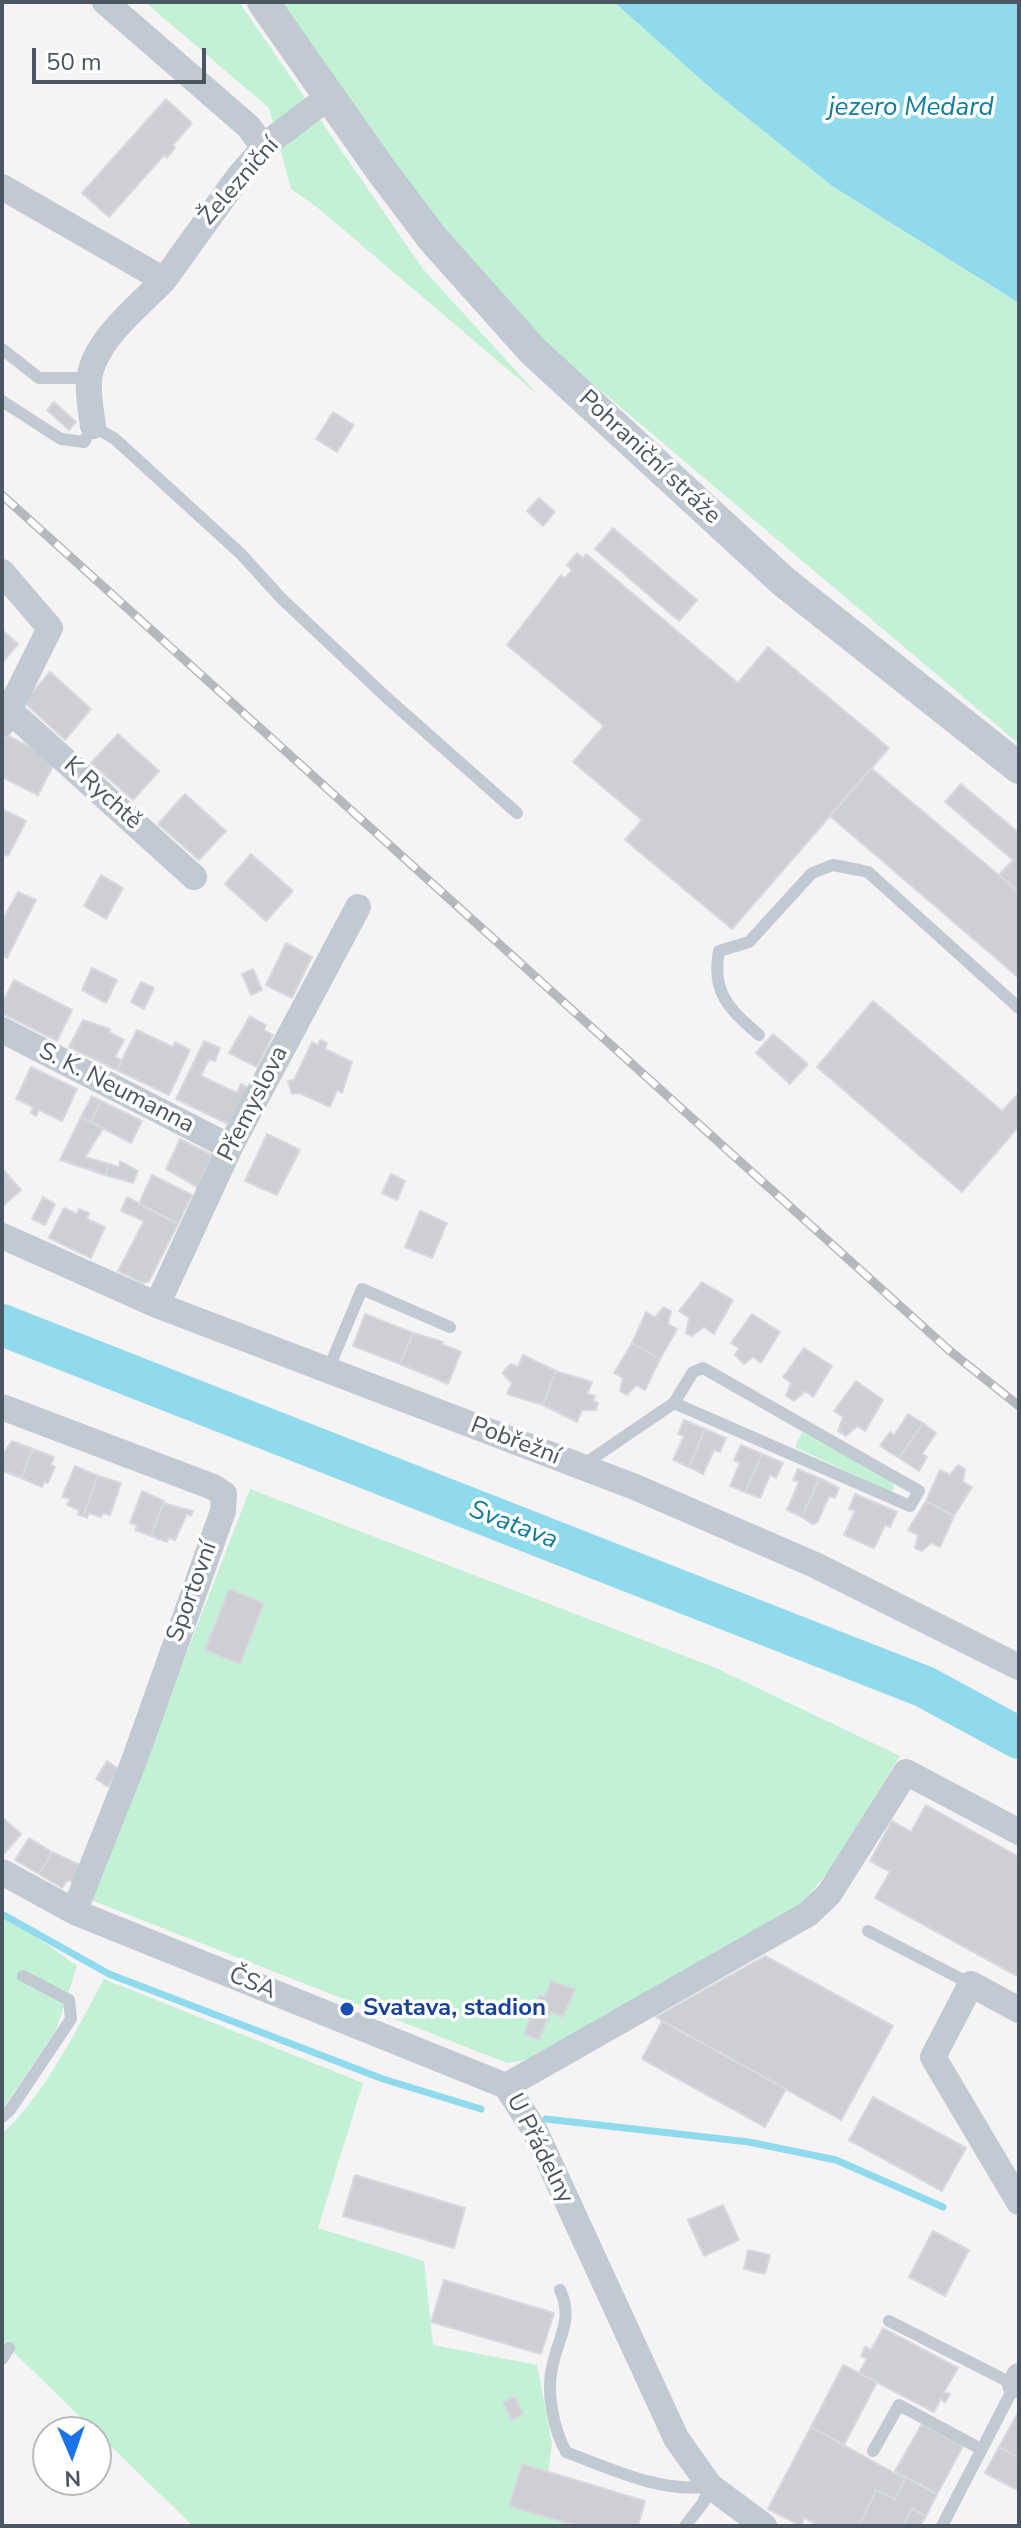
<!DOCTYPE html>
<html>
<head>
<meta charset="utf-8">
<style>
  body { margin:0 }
  #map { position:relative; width:1021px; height:2528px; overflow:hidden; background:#f5f3f3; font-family:"Nunito Sans",sans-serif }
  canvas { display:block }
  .frame { position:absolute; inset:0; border:4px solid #4a5661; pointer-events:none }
  .north { position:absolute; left:32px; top:2416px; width:80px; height:80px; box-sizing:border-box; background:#fff; border:2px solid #b7bbc0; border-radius:50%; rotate:178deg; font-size:22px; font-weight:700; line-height:32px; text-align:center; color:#4a5661 }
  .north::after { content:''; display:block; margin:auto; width:28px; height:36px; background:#1a73e8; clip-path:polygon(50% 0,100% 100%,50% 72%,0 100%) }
  .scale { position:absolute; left:32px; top:48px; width:174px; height:36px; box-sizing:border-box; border:4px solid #4a5661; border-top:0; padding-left:10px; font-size:24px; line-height:28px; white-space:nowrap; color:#4a5661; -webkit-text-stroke:6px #fff; paint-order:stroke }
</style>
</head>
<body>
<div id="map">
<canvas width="1021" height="2528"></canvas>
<div class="frame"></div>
<div class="north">N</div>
<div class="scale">50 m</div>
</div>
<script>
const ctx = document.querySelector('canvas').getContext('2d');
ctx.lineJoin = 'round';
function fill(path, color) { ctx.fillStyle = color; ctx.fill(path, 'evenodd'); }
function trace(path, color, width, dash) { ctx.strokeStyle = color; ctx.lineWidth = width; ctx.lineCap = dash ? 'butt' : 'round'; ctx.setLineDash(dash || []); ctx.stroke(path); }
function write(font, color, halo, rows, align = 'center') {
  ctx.font = font + ' "Nunito Sans",sans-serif'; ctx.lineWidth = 7; ctx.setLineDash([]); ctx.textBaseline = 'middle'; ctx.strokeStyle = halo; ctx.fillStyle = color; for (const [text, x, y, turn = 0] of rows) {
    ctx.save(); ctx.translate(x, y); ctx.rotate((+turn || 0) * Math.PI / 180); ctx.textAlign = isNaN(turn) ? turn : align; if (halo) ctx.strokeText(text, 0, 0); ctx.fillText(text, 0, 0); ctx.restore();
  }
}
fill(new Path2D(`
  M 145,2 L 239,2 L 423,269 L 539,396 L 318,208 L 291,189 L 269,108 Z
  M 281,2 L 614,2 L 715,92 L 832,186 L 1019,303 L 1019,744 L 515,318 L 411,192 Z
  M 802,1432 L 891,1480 L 894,1487 L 891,1491 L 886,1490 L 795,1447 Z
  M 250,1489 L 716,1668 L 900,1756 L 830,1869 L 804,1901 L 753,1935 L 525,2060 L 507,2063 L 91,1900 Z
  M 2,1912 L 77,1966 L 56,2030 L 2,2110 Z
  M 104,1979 L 363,2083 L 318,2228 L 424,2261 L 433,2345 L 537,2365 L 552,2444 L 548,2472 L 522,2465 L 510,2506 L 577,2526 L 193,2526 L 2,2341 L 2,2134 C 44,2096 77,2029 104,1979 Z`), '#c3f1d5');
fill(new Path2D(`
  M 614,2 L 1019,2 L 1019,303 L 832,186 L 715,92 Z`), '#90daee');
trace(new Path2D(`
  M 2,1914 L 109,1974 L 383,2079 L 481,2109
  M 546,2119 L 749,2142 L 836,2160 L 943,2207`), '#90daee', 7);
trace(new Path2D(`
  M 2,1325 L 925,1687 L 1019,1738`), '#90daee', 42);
const building = new Path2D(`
  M 166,99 L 192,123 L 173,145 L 175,148 L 167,158 L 164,155 L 109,217 L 82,193 Z
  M 54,402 L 76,422 L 69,430 L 47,410 Z
  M 333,412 L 354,425 L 337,452 L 316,439 Z
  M 539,498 L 555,512 L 543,526 L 527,511 Z
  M 613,528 L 697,600 L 679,621 L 595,549 Z
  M 577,553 L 583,558 L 586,554 L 738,683 L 768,647 L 889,748 L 732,929 L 625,840 L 642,820 L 573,762 L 604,726 L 507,645 L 561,575 L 565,578 L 572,570 L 567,565 Z
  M 2,630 L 18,644 L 2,663 Z
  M 50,672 L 91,709 L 65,740 L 24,702 Z
  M 118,734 L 159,771 L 133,800 L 91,763 Z
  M 6,735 L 56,760 L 38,795 L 2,777 L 2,742 Z
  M 871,768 L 1019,892 L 1019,978 L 830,816 Z
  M 961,784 L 1019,833 L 1019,892 L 999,875 L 1013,860 L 945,802 Z
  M 185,794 L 226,831 L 199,860 L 158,824 Z
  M 2,809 L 26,821 L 8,856 L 2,853 Z
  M 251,854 L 293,891 L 266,921 L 225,884 Z
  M 101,875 L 123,888 L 106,919 L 84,906 Z
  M 18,892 L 36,900 L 7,958 L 2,954 L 2,921 Z
  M 286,943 L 312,957 L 292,998 L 266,985 Z
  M 92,968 L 117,980 L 106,1003 L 82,990 Z
  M 253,969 L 262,990 L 251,995 L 242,974 Z
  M 14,980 L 72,1010 L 57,1041 L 2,1013 L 2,1004 Z
  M 141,982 L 154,988 L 144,1009 L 131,1002 Z
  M 873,1001 L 1002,1111 L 1019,1093 L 1019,1126 L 962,1192 L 817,1067 Z
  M 250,1016 L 266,1025 L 264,1030 L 273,1035 L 257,1067 L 229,1053 Z
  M 83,1020 L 110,1029 L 109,1032 L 124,1040 L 115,1057 L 122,1060 L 117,1070 L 69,1047 Z
  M 137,1030 L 173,1047 L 175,1042 L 190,1050 L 169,1095 L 117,1070 Z
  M 773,1034 L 808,1064 L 790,1084 L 756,1053 Z
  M 320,1040 L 327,1043 L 325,1049 L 352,1062 L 342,1093 L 337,1090 L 330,1107 L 299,1093 L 292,1094 L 288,1081 L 294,1080 L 312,1042 L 318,1045 Z
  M 204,1041 L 220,1048 L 215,1061 L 209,1059 L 201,1076 L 237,1093 L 241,1084 L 249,1088 L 228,1124 L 176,1099 Z
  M 31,1067 L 77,1089 L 62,1121 L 39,1110 L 36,1116 L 31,1113 L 33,1107 L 16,1099 Z
  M 92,1096 L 101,1101 L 91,1122 L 81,1117 Z
  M 101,1101 L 142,1121 L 131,1143 L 91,1122 Z
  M 81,1117 L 103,1129 L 85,1157 L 109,1164 L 105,1175 L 60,1160 Z
  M 267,1134 L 300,1150 L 277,1195 L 245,1181 Z
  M 180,1139 L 212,1155 L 197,1187 L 166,1169 Z
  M 120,1161 L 138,1171 L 133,1183 L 105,1175 L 109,1164 L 119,1167 Z
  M 2,1168 L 21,1190 L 2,1207 Z
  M 391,1174 L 405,1181 L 397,1200 L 382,1193 Z
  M 152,1175 L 192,1195 L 178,1224 L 139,1204 Z
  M 43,1197 L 55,1204 L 45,1225 L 32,1219 Z
  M 127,1197 L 178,1224 L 149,1281 L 143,1283 L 118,1271 L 144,1221 L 121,1211 Z
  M 64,1208 L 77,1214 L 79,1209 L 89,1213 L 87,1219 L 105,1227 L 91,1258 L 49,1238 Z
  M 420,1211 L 447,1223 L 432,1258 L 405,1247 Z
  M 702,1282 L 733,1300 L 714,1334 L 704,1327 L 692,1336 L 686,1333 L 689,1318 L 679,1311 Z
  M 664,1307 L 671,1311 L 668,1324 L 677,1329 L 660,1359 L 632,1343 L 646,1312 L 655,1317 Z
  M 365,1314 L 413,1333 L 400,1364 L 353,1346 Z
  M 752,1314 L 780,1332 L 761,1363 L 753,1357 L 744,1364 L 735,1355 L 739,1348 L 731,1343 Z
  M 413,1333 L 443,1342 L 441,1344 L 461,1352 L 448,1384 L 400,1364 Z
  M 632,1343 L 660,1359 L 645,1390 L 636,1385 L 627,1395 L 620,1391 L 623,1378 L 614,1373 Z
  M 804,1348 L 832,1366 L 813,1397 L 805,1391 L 794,1401 L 786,1396 L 791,1383 L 783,1377 Z
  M 523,1355 L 556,1371 L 543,1405 L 507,1394 L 512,1383 L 502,1373 L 511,1364 L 518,1367 Z
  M 556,1371 L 592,1382 L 587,1394 L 595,1396 L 593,1401 L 598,1403 L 596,1410 L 582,1410 L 577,1422 L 543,1405 Z
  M 856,1381 L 883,1400 L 865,1431 L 857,1426 L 846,1436 L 838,1431 L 843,1417 L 834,1411 Z
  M 908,1414 L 923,1423 L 899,1458 L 880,1446 L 890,1432 L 894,1435 Z
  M 684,1420 L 705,1429 L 689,1467 L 673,1460 L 684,1436 L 678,1434 Z
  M 923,1423 L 936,1433 L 922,1454 L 927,1457 L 919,1471 L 899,1458 Z
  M 705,1429 L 726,1438 L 720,1452 L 714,1450 L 703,1474 L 689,1467 Z
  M 12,1441 L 33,1449 L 21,1478 L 2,1471 L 2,1455 Z
  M 741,1445 L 762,1454 L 745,1492 L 730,1486 L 740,1463 L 734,1460 Z
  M 33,1449 L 54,1457 L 51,1465 L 55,1467 L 48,1483 L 44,1482 L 42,1487 L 21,1478 Z
  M 762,1454 L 783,1463 L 776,1478 L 770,1475 L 760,1498 L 745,1492 Z
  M 958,1465 L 965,1469 L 963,1482 L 972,1487 L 954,1516 L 926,1501 L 940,1470 L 950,1475 Z
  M 75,1466 L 98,1476 L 83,1516 L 78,1515 L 79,1510 L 67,1505 L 70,1499 L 62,1497 Z
  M 798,1469 L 819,1478 L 802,1517 L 787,1510 L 799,1482 L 793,1480 Z
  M 98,1476 L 121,1483 L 110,1515 L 103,1513 L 101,1517 L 89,1513 L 87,1518 L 83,1516 Z
  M 819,1478 L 839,1488 L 835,1498 L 829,1496 L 817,1523 L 812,1524 L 802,1517 Z
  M 142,1491 L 164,1501 L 151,1536 L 135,1530 L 137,1525 L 130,1523 Z
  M 855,1494 L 897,1512 L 890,1527 L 885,1525 L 874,1548 L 844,1535 L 855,1511 L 849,1509 Z
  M 926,1501 L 954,1516 L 940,1547 L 931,1543 L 922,1551 L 915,1548 L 918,1535 L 908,1530 Z
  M 163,1503 L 193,1511 L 191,1516 L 187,1514 L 175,1540 L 169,1538 L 167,1542 L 151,1536 Z
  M 229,1589 L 264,1603 L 240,1664 L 205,1650 Z
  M 107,1761 L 119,1769 L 108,1787 L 96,1779 Z
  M 926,1805 L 1019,1857 L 1019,1977 L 875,1898 L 890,1872 L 870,1861 L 892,1821 L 911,1832 Z
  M 2,1817 L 21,1834 L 5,1853 L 2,1851 Z
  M 29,1838 L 52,1852 L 39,1874 L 15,1860 Z
  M 52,1852 L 82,1866 L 74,1883 L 68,1880 L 62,1888 L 39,1874 Z
  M 765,1956 L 893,2026 L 841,2120 L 656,2017 Z
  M 551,1981 L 575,1989 L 563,2017 L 550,2012 L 539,2040 L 524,2034 L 539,1995 L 545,1997 Z
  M 662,2021 L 786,2089 L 765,2127 L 642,2059 Z
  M 873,2097 L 966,2148 L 942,2191 L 849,2140 Z
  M 355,2175 L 465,2208 L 454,2248 L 343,2216 Z
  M 723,2205 L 739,2240 L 704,2256 L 688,2220 Z
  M 933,2231 L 969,2250 L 945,2296 L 909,2277 Z
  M 748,2250 L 770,2255 L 765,2274 L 744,2269 Z
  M 444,2280 L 554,2313 L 541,2354 L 431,2322 Z
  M 883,2328 L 958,2368 L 944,2392 L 950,2394 L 945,2403 L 941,2398 L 934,2412 L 859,2373 L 867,2359 L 861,2356 L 865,2347 L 871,2350 Z
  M 843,2365 L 877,2382 L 844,2445 L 811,2427 Z
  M 515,2397 L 523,2414 L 512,2420 L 503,2402 Z
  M 1019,2411 L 1019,2458 L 999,2447 Z
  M 922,2424 L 963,2446 L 937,2494 L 895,2471 Z
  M 811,2427 L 905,2479 L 895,2499 L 876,2490 L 859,2526 L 820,2526 L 804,2518 L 801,2526 L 768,2509 Z
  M 999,2447 L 1019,2458 L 1019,2491 L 985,2473 Z
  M 522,2464 L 645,2501 L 638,2526 L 577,2526 L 509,2506 Z
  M 895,2471 L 937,2494 L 926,2516 L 912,2509 L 903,2526 L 859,2526 L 876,2490 L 895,2499 L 905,2479 Z
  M 912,2509 L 926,2516 L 920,2526 L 903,2526 Z`);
fill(building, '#cdcfd5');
trace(building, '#d7d9de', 2);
trace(new Path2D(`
  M 2,349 L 39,378 L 89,378
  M 2,401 L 61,439 L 84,442 L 93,426 L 115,439 L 241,554 L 281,598 L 386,697 L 517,813
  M 759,1035 C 729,1009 711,992 719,951 L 749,942 L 812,873 L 833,865 L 859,870 L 868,872 L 1019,1008
  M 328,1370 L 362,1289 L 450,1327
  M 580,1467 L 674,1403 L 693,1372 L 703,1368 L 919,1491 L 910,1506 L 674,1403
  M 868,1931 L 971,1984
  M 2,2117 L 10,2110 L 71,2019 L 69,2000 L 23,1976
  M 560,2290 C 574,2320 558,2337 552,2368 C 546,2393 554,2430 566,2452 C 611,2469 663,2494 710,2486
  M 889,2321 L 1015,2385 L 942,2526
  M 2,2359 L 9,2348
  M 873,2451 L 899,2405 L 981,2449
  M 685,2526 L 703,2503 L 710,2486`), '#c1cad2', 12);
trace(new Path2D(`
  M 105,2 L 249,127 L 264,148
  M 2,187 L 164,280 L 239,176 L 269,142 L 330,96
  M 93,426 C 91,411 88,396 89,381 C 92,342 138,307 164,280
  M 2,572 L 50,628 L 2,724
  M 9,710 L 194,877
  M 2,1030 L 230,1147
  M 2,1236 L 157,1305 L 635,1487 L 815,1565 L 1019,1667
  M 157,1305 L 230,1147 L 358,907
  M 2,1407 L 213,1487 L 224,1494 L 223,1511 L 134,1761 L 78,1902 L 77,1913
  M 2,1872 L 77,1913 L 506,2086 L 534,2129 L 676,2438 L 710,2486 L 764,2526
  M 1019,2010 L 971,1984 L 933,2057 L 1019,2202
  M 506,2086 L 808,1914 L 829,1894 L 906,1772 L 1019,1832
  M 1015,2385 L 1019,2376`), '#c1cad2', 26);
trace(new Path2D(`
  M 263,2 L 381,170 L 433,239 L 533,351 L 784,582 L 1019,768`), '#c1cad2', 32);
const rail = new Path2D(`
  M 2,495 L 950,1351 L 1019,1406`);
trace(rail, '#b5b8bd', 9);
trace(rail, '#fff', 6, [18]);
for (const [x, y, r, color] of [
  [347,2009,8,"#1a4fb4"]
]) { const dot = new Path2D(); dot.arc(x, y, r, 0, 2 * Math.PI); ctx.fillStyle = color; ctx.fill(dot); trace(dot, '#fff', 3); }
write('24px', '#4a5661', '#fff', [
  ["Železniční",240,182,-49],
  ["Pohraniční stráže",649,458,43],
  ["K Rychtě",102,794,42],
  ["S. K. Neumanna",116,1089,27],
  ["Přemyslova",254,1104,-63],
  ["Pobřežní",515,1442,21],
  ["Sportovní",193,1592,-70],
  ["ČSA",252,1984,22],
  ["U Přádelny",539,2149,63]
]);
write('bold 24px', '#164399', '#fff', [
  ["Svatava, stadion",363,2009]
], 'left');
write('italic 26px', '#0c7c9b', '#fff', [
  ["jezero Medard",911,109],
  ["Svatava",513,1526,21]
]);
</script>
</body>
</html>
